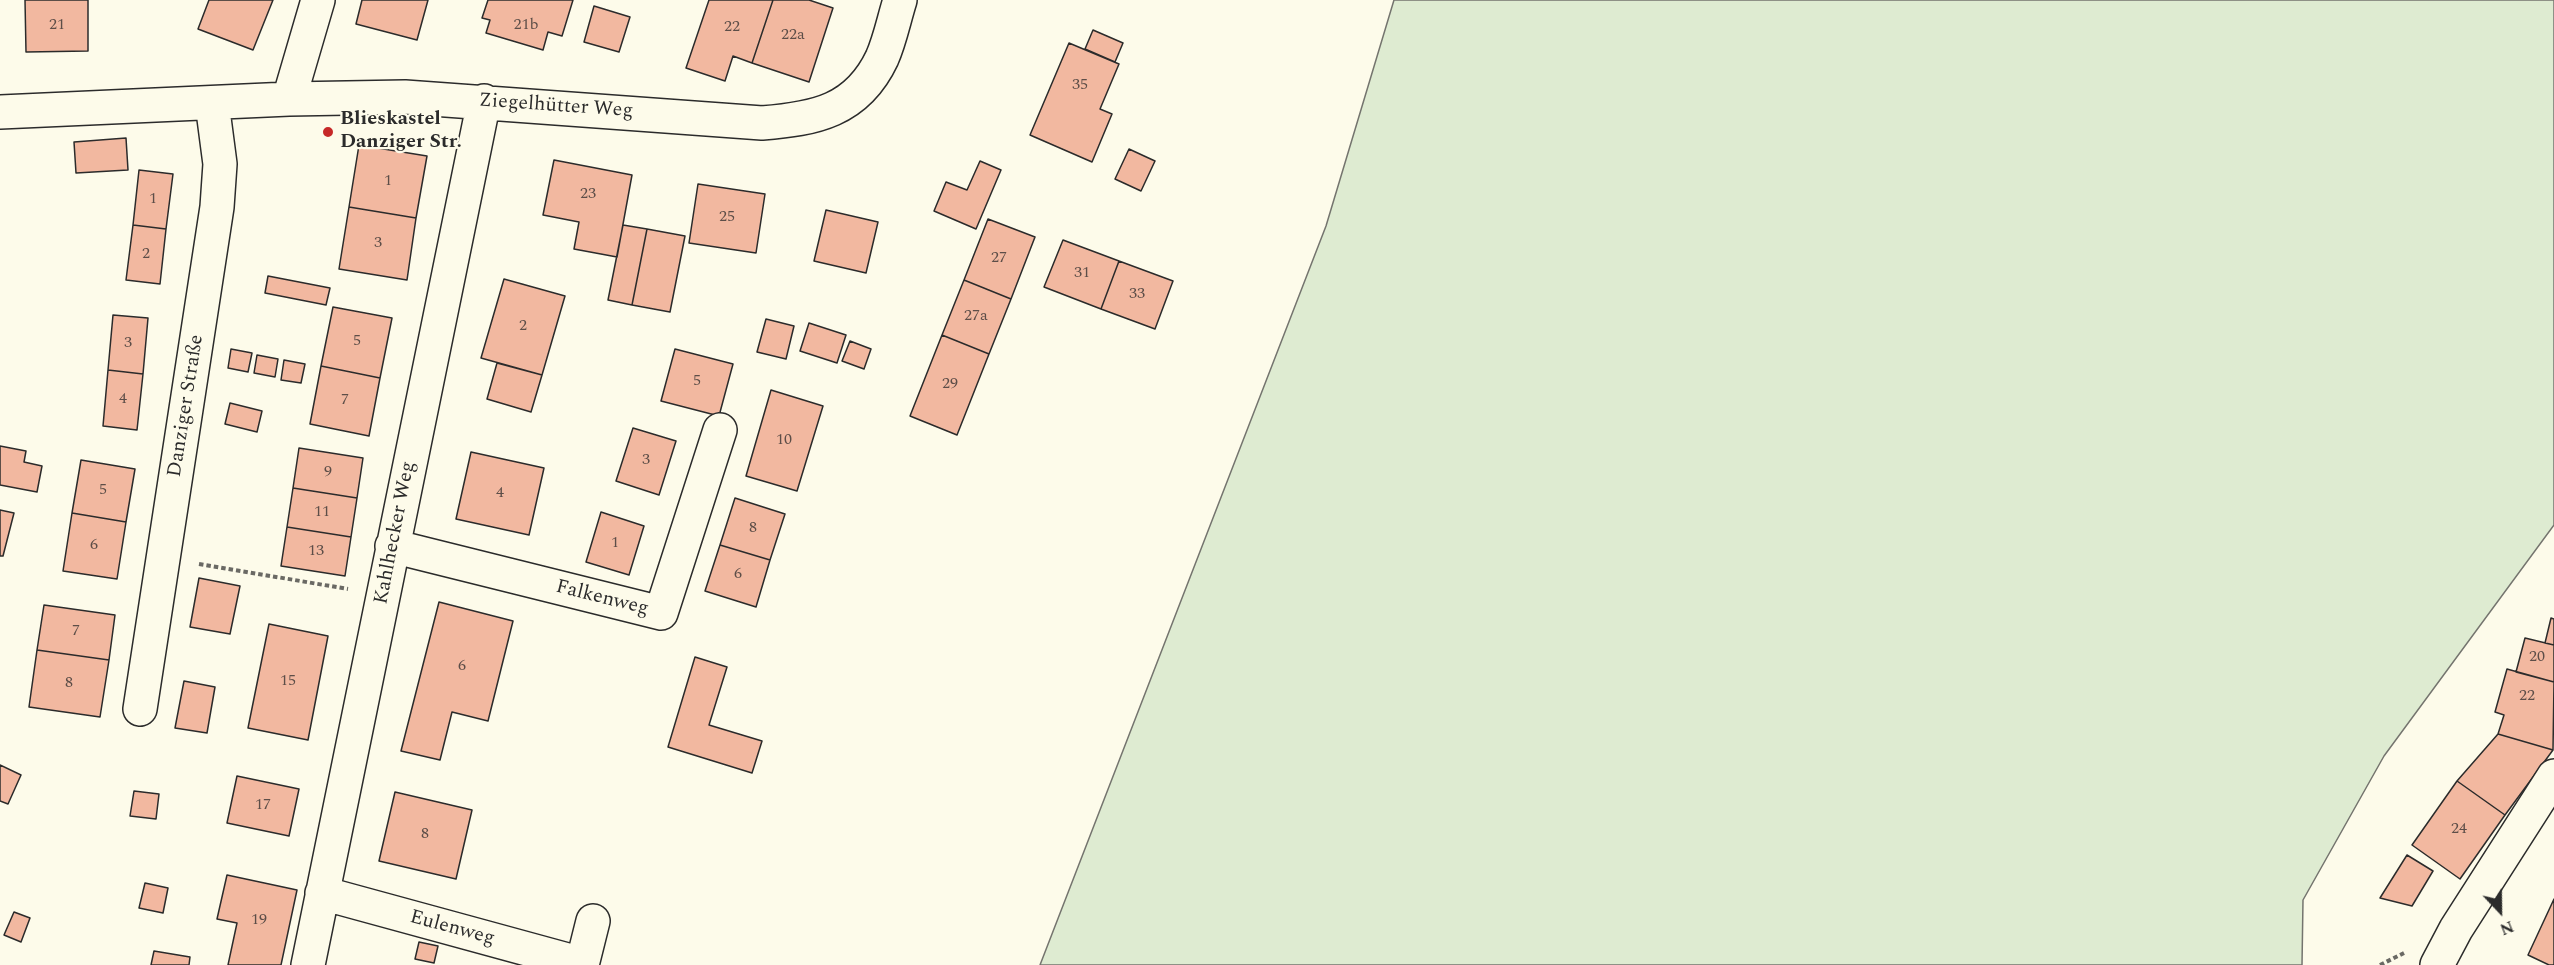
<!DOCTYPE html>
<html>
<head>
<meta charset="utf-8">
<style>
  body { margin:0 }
  #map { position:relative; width:2554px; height:965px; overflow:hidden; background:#fdfbea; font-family:Spectral,serif }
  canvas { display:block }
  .north { position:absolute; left:2470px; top:881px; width:60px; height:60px; -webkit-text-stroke:4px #fdfbea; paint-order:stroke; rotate:158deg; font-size:16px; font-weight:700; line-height:24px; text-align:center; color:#2b2b2b }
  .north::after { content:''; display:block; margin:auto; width:21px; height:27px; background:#2b2b2b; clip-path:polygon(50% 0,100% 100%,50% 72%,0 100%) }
</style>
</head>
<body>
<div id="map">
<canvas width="2554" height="965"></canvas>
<div class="north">N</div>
</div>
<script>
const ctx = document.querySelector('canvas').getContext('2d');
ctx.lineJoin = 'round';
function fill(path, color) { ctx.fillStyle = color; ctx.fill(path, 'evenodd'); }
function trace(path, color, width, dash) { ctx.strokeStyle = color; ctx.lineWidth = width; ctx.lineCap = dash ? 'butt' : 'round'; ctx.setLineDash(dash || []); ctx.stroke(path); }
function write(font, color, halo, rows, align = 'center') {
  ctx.font = font + ' Spectral,serif'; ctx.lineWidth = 4.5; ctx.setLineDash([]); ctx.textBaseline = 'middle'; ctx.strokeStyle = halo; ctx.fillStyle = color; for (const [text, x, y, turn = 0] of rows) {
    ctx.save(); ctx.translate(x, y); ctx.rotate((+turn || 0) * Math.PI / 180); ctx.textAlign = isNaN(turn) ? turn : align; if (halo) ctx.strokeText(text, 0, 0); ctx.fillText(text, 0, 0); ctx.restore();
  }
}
const green = new Path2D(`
  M 1394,0 L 2554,0 L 2554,525 L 2384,756 L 2303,900 L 2302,965 L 1040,965 L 1326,226 Z`);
fill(green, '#deebd1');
trace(green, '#74746e', 1.5);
const building = new Path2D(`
  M 25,0 L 88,0 L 88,51 L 26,52 Z
  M 209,0 L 273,0 L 253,50 L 198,29 Z
  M 362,0 L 428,0 L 417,40 L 356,24 Z
  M 488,0 L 573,0 L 562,36 L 548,32 L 543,50 L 486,33 L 490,20 L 482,18 Z
  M 709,0 L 773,0 L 752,63 L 733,56 L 725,81 L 686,68 Z
  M 773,0 L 809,0 L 833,8 L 809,82 L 752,63 Z
  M 594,6 L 630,17 L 619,52 L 584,42 Z
  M 1093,30 L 1123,43 L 1115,62 L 1085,49 Z
  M 1069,43 L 1119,64 L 1100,109 L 1112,114 L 1092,162 L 1030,135 Z
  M 126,138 L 128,170 L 76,173 L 74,142 Z
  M 359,145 L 427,156 L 416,218 L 349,207 Z
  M 1129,149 L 1155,161 L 1141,191 L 1115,179 Z
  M 554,160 L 632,175 L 617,257 L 574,249 L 579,222 L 543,215 Z
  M 980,161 L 1001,170 L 976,229 L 934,211 L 946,182 L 967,190 Z
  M 139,170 L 173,174 L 166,229 L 133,225 Z
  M 698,184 L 765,194 L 756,253 L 689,243 Z
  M 349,207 L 416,218 L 407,280 L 339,269 Z
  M 826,210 L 878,222 L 866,273 L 814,261 Z
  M 988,219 L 1035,237 L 1011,299 L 964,280 Z
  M 133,225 L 166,229 L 160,284 L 126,280 Z
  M 623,225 L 647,229 L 632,305 L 608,300 Z
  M 647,229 L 685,236 L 670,312 L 632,305 Z
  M 1063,240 L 1119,261 L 1101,309 L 1044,287 Z
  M 1119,261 L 1173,281 L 1155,329 L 1101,309 Z
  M 268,276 L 330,288 L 326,305 L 265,293 Z
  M 504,279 L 565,296 L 542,375 L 481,358 Z
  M 964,280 L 1011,299 L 989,354 L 942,335 Z
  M 333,307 L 392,318 L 380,378 L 321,366 Z
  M 113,315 L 148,318 L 143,374 L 108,370 Z
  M 766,319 L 794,326 L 786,359 L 757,352 Z
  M 809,323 L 846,335 L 837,363 L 800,351 Z
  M 942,335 L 989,354 L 957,435 L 910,416 Z
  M 850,341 L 871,349 L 864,369 L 842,361 Z
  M 231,349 L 252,353 L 248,372 L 228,368 Z
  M 675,349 L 733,364 L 719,416 L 661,401 Z
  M 257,355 L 278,359 L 275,377 L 254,373 Z
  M 284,360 L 305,364 L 301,383 L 281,380 Z
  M 497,363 L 542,375 L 531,412 L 487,399 Z
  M 321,366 L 380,378 L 369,436 L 310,424 Z
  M 108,370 L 143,374 L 137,430 L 103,426 Z
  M 771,390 L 823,406 L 797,491 L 746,476 Z
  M 230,403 L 262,411 L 257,432 L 225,424 Z
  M 633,428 L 676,441 L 659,495 L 616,481 Z
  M 0,446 L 26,451 L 24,462 L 42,466 L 37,492 L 0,485 Z
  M 299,448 L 363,458 L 357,498 L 293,488 Z
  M 471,452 L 544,468 L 529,535 L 456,519 Z
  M 81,460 L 135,469 L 126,522 L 72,513 Z
  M 293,488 L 357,498 L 351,537 L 287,527 Z
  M 735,498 L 785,514 L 770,560 L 720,545 Z
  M 0,510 L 14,513 L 3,556 L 0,556 Z
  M 601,512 L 644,526 L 629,575 L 586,562 Z
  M 72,513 L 126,522 L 117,579 L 63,571 Z
  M 287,527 L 351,537 L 345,576 L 281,566 Z
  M 720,545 L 770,560 L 756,607 L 705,591 Z
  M 199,578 L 240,586 L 230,634 L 190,627 Z
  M 439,602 L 513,621 L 488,721 L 452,712 L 440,760 L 401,751 Z
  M 44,605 L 115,615 L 109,660 L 37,650 Z
  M 2551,618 L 2554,619 L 2554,645 L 2545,643 Z
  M 269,624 L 328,636 L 308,740 L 248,728 Z
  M 2525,638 L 2554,645 L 2554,682 L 2516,672 Z
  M 37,650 L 109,660 L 100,717 L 29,707 Z
  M 695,657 L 727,667 L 709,725 L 762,741 L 752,773 L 668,747 Z
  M 2507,669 L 2554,682 L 2553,750 L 2498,734 L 2504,715 L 2495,712 Z
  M 184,681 L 215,687 L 207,733 L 175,728 Z
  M 2498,734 L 2553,750 L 2505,815 L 2457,781 Z
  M 0,765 L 21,775 L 8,804 L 0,801 Z
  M 237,776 L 299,789 L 289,836 L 227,823 Z
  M 2457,781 L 2505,815 L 2460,879 L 2412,845 Z
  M 134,791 L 159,794 L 156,819 L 130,816 Z
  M 395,792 L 472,810 L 456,879 L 379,861 Z
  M 2407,855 L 2433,871 L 2412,906 L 2380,898 Z
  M 227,875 L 297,890 L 281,965 L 228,965 L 237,923 L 217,919 Z
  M 145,883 L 168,888 L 163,913 L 139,908 Z
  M 2554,899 L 2554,965 L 2549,965 L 2528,955 Z
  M 14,912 L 30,918 L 21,942 L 4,935 Z
  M 419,942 L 438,946 L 434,963 L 415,959 Z
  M 154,951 L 190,957 L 189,965 L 151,965 Z`);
fill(building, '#f2b8a0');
trace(building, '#2b2b2b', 1.5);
const minor = new Path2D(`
  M 289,99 L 318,0
  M 0,112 L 289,99 L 405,97 L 762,123 C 815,119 857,111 882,58 C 890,40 894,19 900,0
  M 392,546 L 661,613 L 720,430
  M 140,709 L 217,207 L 220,164 L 212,103
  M 322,893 L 582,964
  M 308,965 L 484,101
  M 582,965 L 593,921
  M 2437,965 L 2456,929 L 2554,776`);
trace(minor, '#2b2b2b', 36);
trace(new Path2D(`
  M 199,564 L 348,589
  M 2380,965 L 2404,953`), '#6a6964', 4, [4.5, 3]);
trace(minor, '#fdfbea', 33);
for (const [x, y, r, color] of [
  [328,132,6,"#c62828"]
]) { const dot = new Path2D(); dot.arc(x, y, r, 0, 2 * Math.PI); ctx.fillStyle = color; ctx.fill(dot); trace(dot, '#fdfbea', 2); }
write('16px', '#5d4e48', null, [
  ["21",57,26],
  ["21b",526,26],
  ["22",732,28],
  ["22a",793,36],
  ["35",1080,86],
  ["1",388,182],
  ["23",588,195],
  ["1",153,200],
  ["25",727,218],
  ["3",378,244],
  ["2",146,255],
  ["27",999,259],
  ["31",1082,274],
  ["33",1137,295],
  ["27a",976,317],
  ["2",523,327],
  ["5",357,342],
  ["3",128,344],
  ["5",697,382],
  ["29",950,385],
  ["4",123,400],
  ["7",345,401],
  ["10",784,441],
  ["3",646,461],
  ["9",328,473],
  ["5",103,491],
  ["4",500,494],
  ["11",322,513],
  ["8",753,529],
  ["1",615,544],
  ["6",94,546],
  ["13",316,552],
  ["6",738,575],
  ["7",76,632],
  ["20",2537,658],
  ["6",462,667],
  ["15",288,682],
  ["8",69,684],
  ["22",2527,697],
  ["17",263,806],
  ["24",2459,830],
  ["8",425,835],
  ["19",259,921]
]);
write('20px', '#2b2b2b', '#fdfbea', [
  ["Ziegelhütter Weg",556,107,4],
  ["Danziger Straße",187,406,-81],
  ["Kahlhecker Weg",396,533,-79],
  ["Falkenweg",602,599,14],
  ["Eulenweg",452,929,15]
]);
write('bold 20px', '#2b2b2b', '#fdfbea', [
  ["Blieskastel",340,120],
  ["Danziger Str.",340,143]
], 'left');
</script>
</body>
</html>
